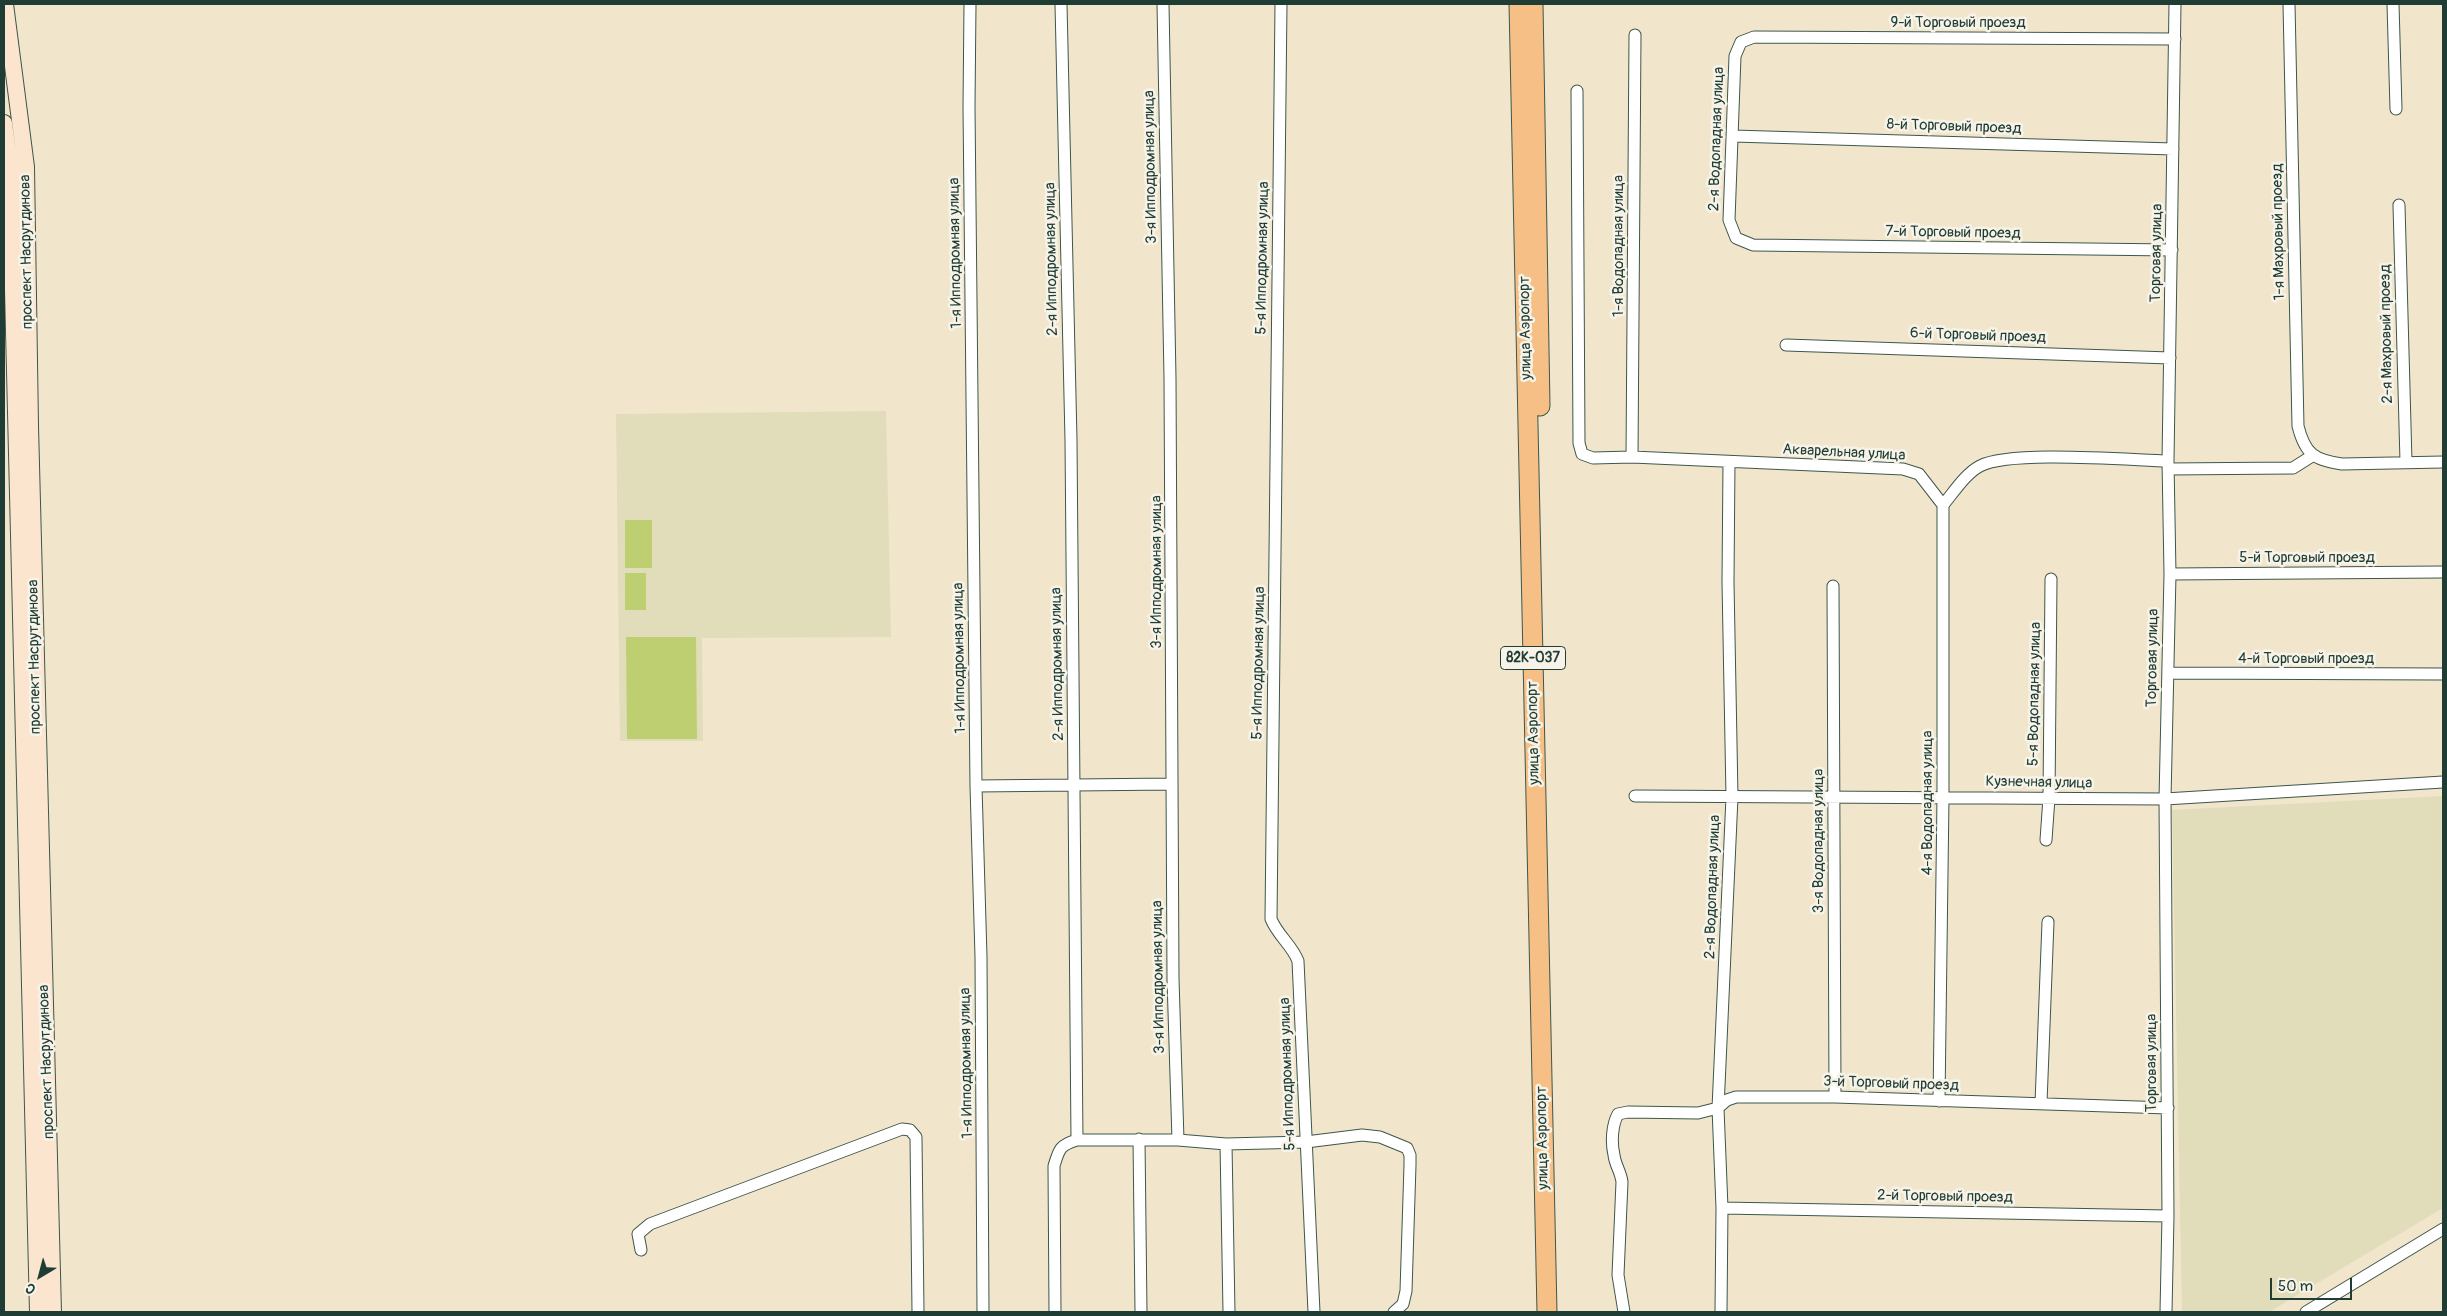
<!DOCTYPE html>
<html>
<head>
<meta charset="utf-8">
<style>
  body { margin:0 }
  #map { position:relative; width:2447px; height:1316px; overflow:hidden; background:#f1e6cc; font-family:Pangolin,sans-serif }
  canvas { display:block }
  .frame { position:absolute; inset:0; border:5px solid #1f3d34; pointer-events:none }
  .north { position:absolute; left:15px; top:1251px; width:50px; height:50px; -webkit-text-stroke:4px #f7f3e8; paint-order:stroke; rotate:217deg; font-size:14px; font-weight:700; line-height:20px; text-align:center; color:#1f3d34 }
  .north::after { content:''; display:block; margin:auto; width:18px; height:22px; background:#1f3d34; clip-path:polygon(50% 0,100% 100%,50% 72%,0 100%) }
  .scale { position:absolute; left:2270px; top:1278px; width:82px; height:22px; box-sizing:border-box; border:2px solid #1f3d34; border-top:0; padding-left:6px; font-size:15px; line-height:18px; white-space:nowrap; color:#1f3d34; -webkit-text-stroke:4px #f7f3e8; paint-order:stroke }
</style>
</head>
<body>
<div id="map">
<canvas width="2447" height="1316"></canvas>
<div class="frame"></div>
<div class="north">С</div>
<div class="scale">50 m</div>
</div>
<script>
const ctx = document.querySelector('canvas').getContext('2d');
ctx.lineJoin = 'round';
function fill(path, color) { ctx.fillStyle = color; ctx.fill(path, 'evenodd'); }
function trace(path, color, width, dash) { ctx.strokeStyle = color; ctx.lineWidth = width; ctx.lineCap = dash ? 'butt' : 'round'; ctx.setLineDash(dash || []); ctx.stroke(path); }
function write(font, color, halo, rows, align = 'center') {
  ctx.font = font + ' Pangolin,sans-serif'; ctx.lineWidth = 5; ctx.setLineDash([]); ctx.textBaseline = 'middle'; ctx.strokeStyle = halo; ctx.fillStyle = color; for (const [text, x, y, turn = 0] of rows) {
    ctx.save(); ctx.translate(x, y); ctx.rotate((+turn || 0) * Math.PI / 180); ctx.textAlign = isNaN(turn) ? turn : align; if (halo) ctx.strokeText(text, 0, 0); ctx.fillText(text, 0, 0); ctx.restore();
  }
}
fill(new Path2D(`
  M 886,411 L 891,637 L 702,638 L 703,741 L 620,741 L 616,414 Z
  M 2443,796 L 2443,1208 L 2269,1312 L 2182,1312 L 2172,810 Z`), '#e1dcba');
fill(new Path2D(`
  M 625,520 L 652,520 L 652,568 L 625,568 Z
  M 625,573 L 646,573 L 646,610 L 625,610 Z
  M 626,637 L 696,637 L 697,739 L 627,739 Z`), '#becf71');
const minor = new Path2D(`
  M 970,4 L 969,107 L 976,786 L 981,957 L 983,1312
  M 1163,4 L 1170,378 L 1173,979 L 1178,1140
  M 1281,4 L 1271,919 C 1278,936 1292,945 1298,961 L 1314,1312
  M 2289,4 L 2298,426 C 2305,454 2314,460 2342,464 L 2443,462
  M 2393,4 L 2396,109
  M 1577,91 L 1579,443 L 1582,454 L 1593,458 L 1632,457 L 1903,469 L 1919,474 L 1943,505
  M 1733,136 L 2173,149
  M 2399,205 L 2406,462
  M 2172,250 L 1753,245 L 1736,238 L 1729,220 L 1735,56 L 1741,42 L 1754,37 L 2175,39
  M 1786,345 L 2170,358
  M 1632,457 L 1635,35
  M 2168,469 L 2293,468 L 2312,456
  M 1943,505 C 1954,492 1965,474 1980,466 C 2010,450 2129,460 2168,461
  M 2170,574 L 2443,572
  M 1833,586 L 1835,1097
  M 2168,673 L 2443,674
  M 976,786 L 1172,784
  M 1635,796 L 2165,799 L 2443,782
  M 2046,840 L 2049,798 L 2051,579
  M 1939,1101 L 1943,797 L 1943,505
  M 2041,1103 L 2048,922
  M 1139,1139 L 1141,1312
  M 1077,1140 L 1178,1140 L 1226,1144 L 1306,1142 L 1362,1135 L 1380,1137 L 1407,1148 L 1410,1155 L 1410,1165 L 1406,1291 L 1403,1304 L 1394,1312
  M 1226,1144 L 1229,1312
  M 1722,1208 L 2168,1216
  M 641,1250 L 638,1234 L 650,1224 L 902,1129 L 910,1130 L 916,1137 L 918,1312
  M 1055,1312 L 1054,1166 C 1059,1149 1060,1145 1077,1140 L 1071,440 L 1061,4
  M 1624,1312 L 1618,1275 L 1622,1182 C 1621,1172 1615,1165 1614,1155 C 1611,1142 1612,1125 1618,1114 L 1628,1112 L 1698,1113 L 1718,1108 L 1727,1100 L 1736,1097 L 1835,1097 L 2168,1108
  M 1721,1312 L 1722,1208 L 1718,1108 L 1732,797 L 1728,582 L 1729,462
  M 2166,1312 L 2168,1216 L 2165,799 L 2170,574 L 2168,461 L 2175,4
  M 2306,1312 L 2443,1229`);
const secondary = new Path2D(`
  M 5,4 L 26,167 L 30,426 L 53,1312
  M 4,123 L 10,167 L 38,1312`);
const primary = new Path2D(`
  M 1519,4 L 1547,1312
  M 1533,4 L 1540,406`);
trace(minor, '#3e564b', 13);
trace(secondary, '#3e564b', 18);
trace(primary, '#3e564b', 21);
trace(minor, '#fff', 11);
trace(secondary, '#fbe5cf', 16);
trace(primary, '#f5bf86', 19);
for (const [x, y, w] of [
  [1533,658,65]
]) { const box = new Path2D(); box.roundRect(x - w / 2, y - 11.5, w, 23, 4); ctx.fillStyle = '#f7f3e8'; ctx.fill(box); trace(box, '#1f3d34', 1); }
write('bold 14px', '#1f3d34', null, [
  ["82К-037",1533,658]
]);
write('15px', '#1f3d34', '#f7f3e8', [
  ["9-й Торговый проезд",1958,23],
  ["8-й Торговый проезд",1954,127,2],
  ["2-я Водопадная улица",1717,139,-88],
  ["3-я Ипподромная улица",1151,167,-91],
  ["1-я Махровый проезд",2279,232,-91],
  ["7-й Торговый проезд",1953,233,1],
  ["1-я Водопадная улица",1619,246,-90],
  ["проспект Насрутдинова",27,252,-91],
  ["1-я Ипподромная улица",956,253,-91],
  ["Торговая улица",2157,253,-89],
  ["5-я Ипподромная улица",1263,258,-89],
  ["2-я Ипподромная улица",1052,259,-91],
  ["улица Аэропорт",1526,328,-91],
  ["2-я Махровый проезд",2387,334,-91],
  ["6-й Торговый проезд",1978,336,2],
  ["Акварельная улица",1844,453,3],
  ["5-й Торговый проезд",2307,558],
  ["3-я Ипподромная улица",1157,572,-90],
  ["проспект Насрутдинова",35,657,-91],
  ["1-я Ипподромная улица",960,658,-91],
  ["Торговая улица",2153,658,-89],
  ["4-й Торговый проезд",2306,659],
  ["5-я Ипподромная улица",1259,663,-89],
  ["2-я Ипподромная улица",1058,664,-91],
  ["5-я Водопадная улица",2035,694,-89],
  ["улица Аэропорт",1534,733,-91],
  ["Кузнечная улица",2039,783,1],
  ["4-я Водопадная улица",1928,803,-90],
  ["3-я Водопадная улица",1819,841,-90],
  ["2-я Водопадная улица",1713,887,-88],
  ["3-я Ипподромная улица",1159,977,-91],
  ["проспект Насрутдинова",47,1062,-92],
  ["1-я Ипподромная улица",967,1063,-91],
  ["Торговая улица",2152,1063,-90],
  ["5-я Ипподромная улица",1288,1074,-92],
  ["3-й Торговый проезд",1891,1084,2],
  ["улица Аэропорт",1543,1138,-91],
  ["2-й Торговый проезд",1945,1197,1]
]);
</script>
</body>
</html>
